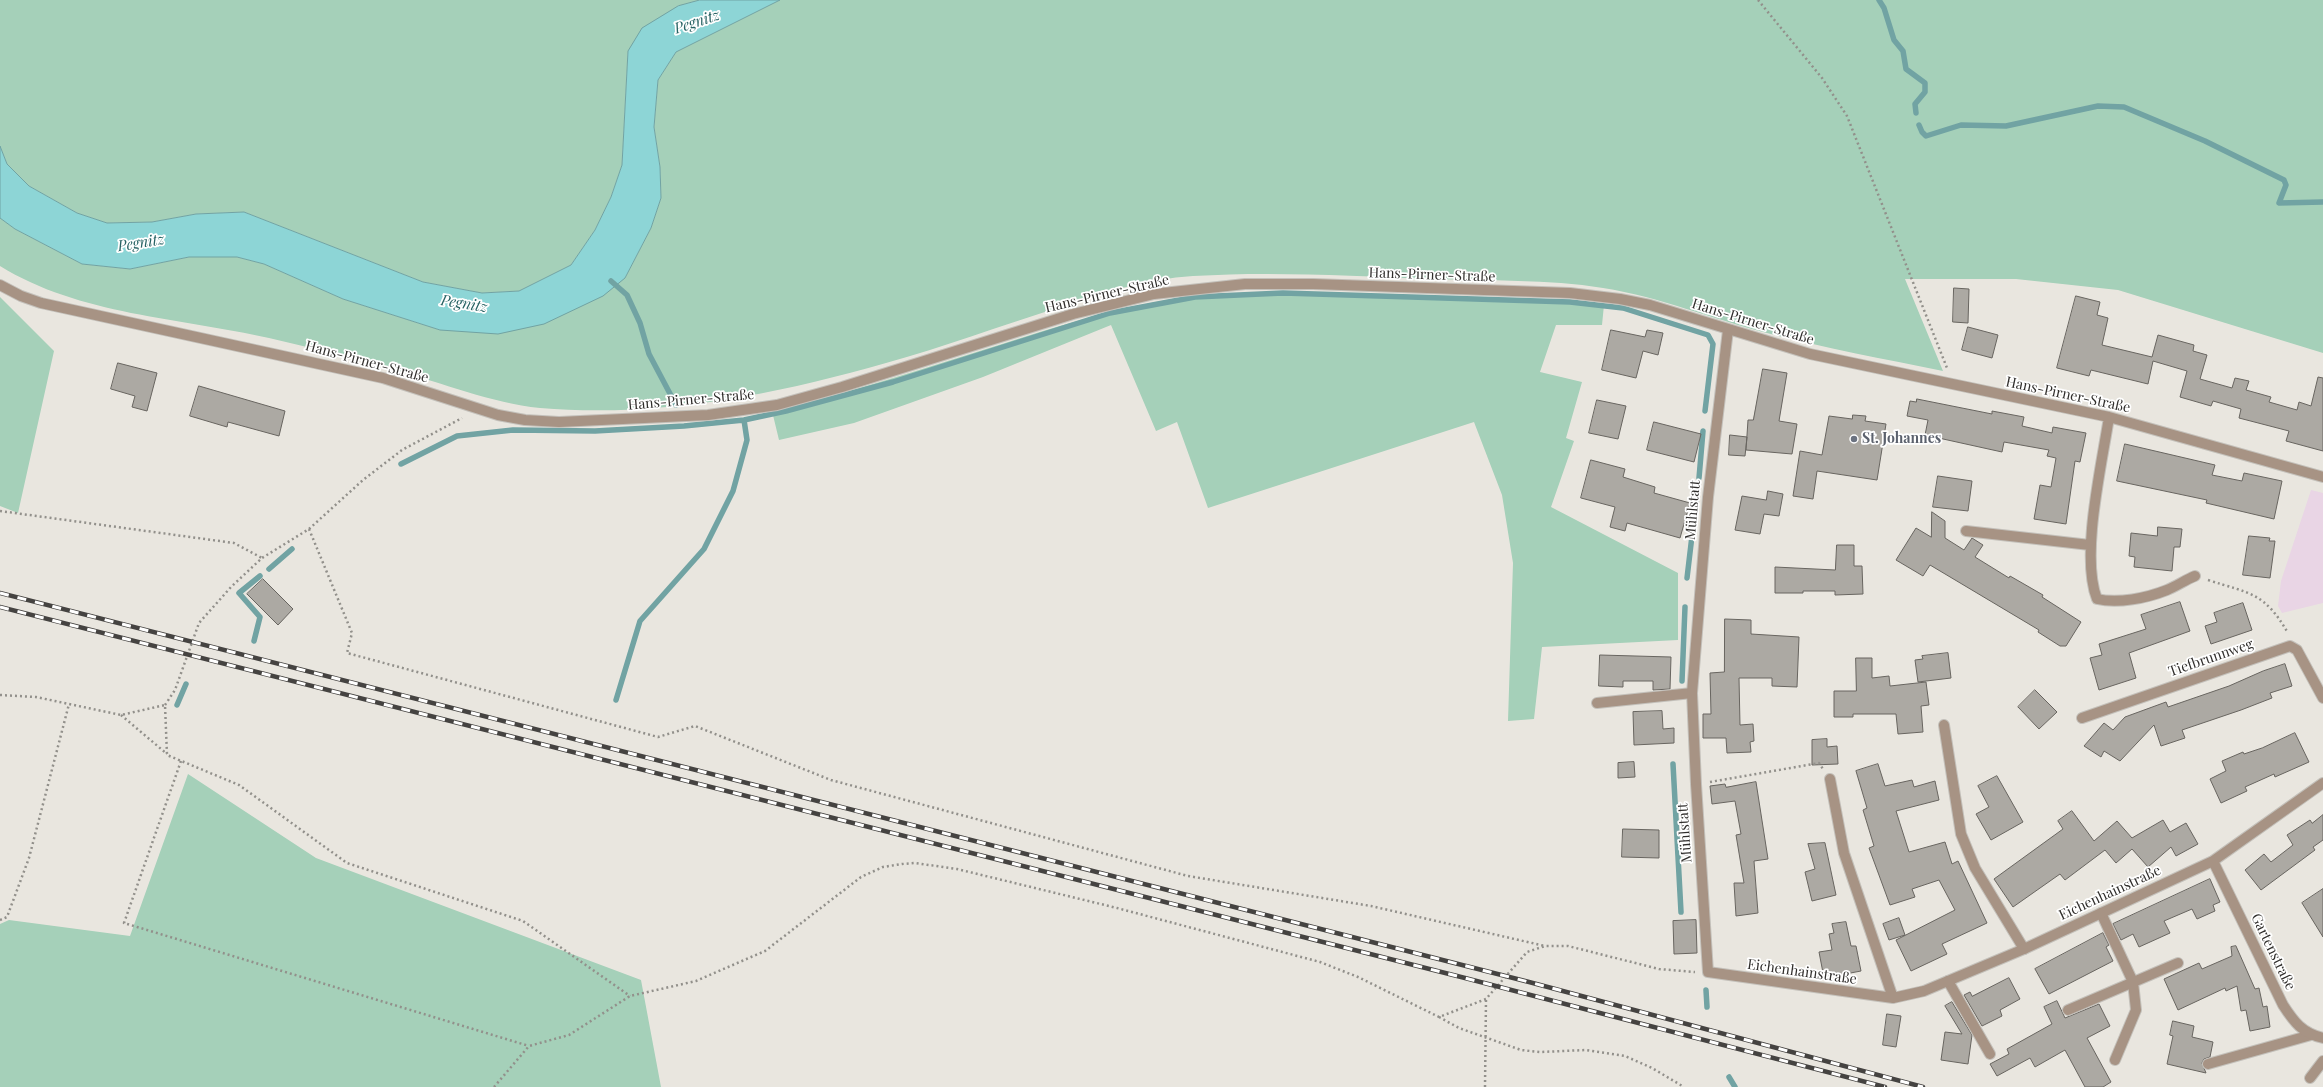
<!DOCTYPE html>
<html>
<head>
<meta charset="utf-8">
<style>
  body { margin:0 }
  canvas { display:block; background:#e9e6df }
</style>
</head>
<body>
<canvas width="2323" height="1087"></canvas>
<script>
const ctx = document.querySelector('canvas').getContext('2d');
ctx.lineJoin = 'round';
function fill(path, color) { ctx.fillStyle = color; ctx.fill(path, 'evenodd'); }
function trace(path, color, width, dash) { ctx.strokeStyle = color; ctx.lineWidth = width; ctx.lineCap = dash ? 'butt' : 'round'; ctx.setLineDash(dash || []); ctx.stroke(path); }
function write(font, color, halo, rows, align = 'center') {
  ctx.font = font + ' "Playfair Display",serif'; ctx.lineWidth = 3.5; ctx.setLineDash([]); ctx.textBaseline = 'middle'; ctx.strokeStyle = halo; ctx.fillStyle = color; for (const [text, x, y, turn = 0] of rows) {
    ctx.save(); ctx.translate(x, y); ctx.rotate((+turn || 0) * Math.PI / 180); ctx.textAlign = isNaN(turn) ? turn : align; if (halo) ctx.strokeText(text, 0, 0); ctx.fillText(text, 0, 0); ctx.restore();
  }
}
fill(new Path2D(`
  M 2311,490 L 2323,493 L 2323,603 L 2282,613 L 2278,606 L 2281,581 Z`), '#e9d5e5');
fill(new Path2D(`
  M 0,0 L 700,0 L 678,6 L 628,51 L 622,165 L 611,197 L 595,230 L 571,265 L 519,291 L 482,293 L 423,282 L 244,212 L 196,214 L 152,222 L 107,223 L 77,213 L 29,186 L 7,164 L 0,146 Z
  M 780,0 L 2323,0 L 2323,353 L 2118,290 L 2016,279 L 1905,279 L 1943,371 C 1884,359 1825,348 1767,333 C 1712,319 1660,297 1603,288 C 1548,279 1489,281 1433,279 C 1354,276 1273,271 1193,276 C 1147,279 1101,293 1057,308 C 1000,326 944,347 886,363 C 774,395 657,418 540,408 C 491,403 443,383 395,370 C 354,358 311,348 269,338 C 181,318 79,315 0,266 L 0,218 L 15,229 L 82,264 L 130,269 L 189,257 L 237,257 L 264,264 L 343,299 L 440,330 L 625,278 L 651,228 L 661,198 L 660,167 L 654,127 L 658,80 L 676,52 Z
  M 1265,293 L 1570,302 L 1604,305 L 1602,325 L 1556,325 L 1540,372 L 1582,382 L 1566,438 L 1574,441 L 1551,507 L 1678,573 L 1678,640 L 1542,647 L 1534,719 L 1508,721 L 1513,563 L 1502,495 L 1474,422 L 1208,508 L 1177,422 L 1156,431 L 1111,325 L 983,377 L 854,423 L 779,440 L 772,411 C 850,393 925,368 1002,344 C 1052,328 1104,312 1156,302 C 1192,295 1229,295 1265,293 Z
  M 0,297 L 54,351 L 18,513 L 0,506 Z
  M 188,774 L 316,858 L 641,980 L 661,1087 L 0,1087 L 0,924 L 9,920 L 130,936 Z`), '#a5d0b9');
const water = new Path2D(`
  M 700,0 L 780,0 L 676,52 L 658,80 L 654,127 L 660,167 L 661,198 L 651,228 L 625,278 L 603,296 L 544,324 L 498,334 L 440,330 L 343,299 L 264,264 L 237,257 L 189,257 L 130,269 L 82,264 L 15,229 L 0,218 L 0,146 L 7,164 L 29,186 L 77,213 L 107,223 L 152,222 L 196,214 L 244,212 L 423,282 L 482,293 L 519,291 L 571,265 L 595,230 L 611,197 L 622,165 L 628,51 L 642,28 L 678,6 Z`);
fill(water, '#8dd5d6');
trace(water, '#71a3a3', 1);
trace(new Path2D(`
  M 1879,0 L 1884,8 L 1894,40 L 1903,51 L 1906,69 L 1925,83 L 1925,92 L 1915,104 L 1916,113
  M 1919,125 L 1922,132 L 1926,136 L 1961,125 L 2006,126 L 2098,106 L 2124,107 L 2205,141 L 2284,180 L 2286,185 L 2279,203 L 2323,202
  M 611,281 L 627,295 L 640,323 L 649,354 L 676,405
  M 401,464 L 457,436 L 513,430 L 595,431 L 684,426 L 744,420 L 786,411 L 893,382 L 1110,313 L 1195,297 L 1283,293 L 1570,302 L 1623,308 L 1708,335 L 1713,344 L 1705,411
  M 1699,478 L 1703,431
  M 269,569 L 292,549
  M 1687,578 L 1696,502
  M 254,641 L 260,617 L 239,593 L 260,576
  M 1682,681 L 1685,607
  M 616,700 L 640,621 L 704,549 L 733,491 L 747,440 L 744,420
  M 177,705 L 186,684
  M 1673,764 L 1681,912
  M 1706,990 L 1707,1007
  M 1729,1077 L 1735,1087`), '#71a3a3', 5.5);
const building = new Path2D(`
  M 1954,288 L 1969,289 L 1968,323 L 1953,322 Z
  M 2076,296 L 2100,302 L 2097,315 L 2108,318 L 2102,345 L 2152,357 L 2158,335 L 2194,345 L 2193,351 L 2207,355 L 2200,379 L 2232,388 L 2235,378 L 2249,381 L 2246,390 L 2271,397 L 2269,402 L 2297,410 L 2299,402 L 2311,406 L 2318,377 L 2323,378 L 2323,451 L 2286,441 L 2289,431 L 2239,418 L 2241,409 L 2213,401 L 2211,406 L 2180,397 L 2187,371 L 2153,361 L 2148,384 L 2091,370 L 2089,376 L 2057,368 Z
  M 1968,327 L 1998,335 L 1992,358 L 1962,350 Z
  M 1611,330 L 1645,337 L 1647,330 L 1663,333 L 1658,355 L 1643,351 L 1636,378 L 1602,370 Z
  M 118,363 L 157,373 L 147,411 L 132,407 L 135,396 L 111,389 Z
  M 1763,369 L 1787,373 L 1779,421 L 1797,424 L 1792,454 L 1746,450 L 1748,420 L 1753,420 Z
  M 199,386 L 285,411 L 279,436 L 228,422 L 227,427 L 190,416 Z
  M 1917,399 L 1992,414 L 1992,411 L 2024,417 L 2022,426 L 2052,433 L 2053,427 L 2086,433 L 2080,462 L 2075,461 L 2066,524 L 2034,519 L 2040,485 L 2051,487 L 2056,458 L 2047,456 L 2049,450 L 2004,442 L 2002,452 L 1925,435 L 1928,420 L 1907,416 L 1910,401 L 1916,402 Z
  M 1597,400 L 1626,406 L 1618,439 L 1589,433 Z
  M 1853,415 L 1866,416 L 1865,421 L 1886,424 L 1877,480 L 1817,471 L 1813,499 L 1793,496 L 1800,451 L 1822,455 L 1829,416 L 1852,419 Z
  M 1654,422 L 1701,434 L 1694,462 L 1647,450 Z
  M 1730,435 L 1747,437 L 1745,456 L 1729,455 Z
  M 2125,444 L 2215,465 L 2212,475 L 2242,481 L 2244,473 L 2282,481 L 2274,519 L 2206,503 L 2207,500 L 2117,481 Z
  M 1591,460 L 1625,469 L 1623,477 L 1655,487 L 1654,493 L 1690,503 L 1680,538 L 1627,523 L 1625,531 L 1610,527 L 1615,507 L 1581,498 Z
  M 1938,476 L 1972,481 L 1968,511 L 1933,507 Z
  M 1768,491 L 1783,494 L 1779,516 L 1764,514 L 1760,534 L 1735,530 L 1742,496 L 1766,500 Z
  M 1932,512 L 1945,521 L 1945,538 L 1964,550 L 1972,538 L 1983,545 L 1975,557 L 2009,578 L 2010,576 L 2043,595 L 2042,597 L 2081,622 L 2066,646 L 2060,646 L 2038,632 L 2039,630 L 1930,565 L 1923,576 L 1896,560 L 1916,528 L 1931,537 Z
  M 2158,527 L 2182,529 L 2180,547 L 2174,547 L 2172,571 L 2134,567 L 2135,557 L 2129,556 L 2131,533 L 2157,536 Z
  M 2249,536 L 2270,538 L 2269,541 L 2275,541 L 2270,578 L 2243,575 Z
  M 1837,545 L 1854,545 L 1854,566 L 1862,566 L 1863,594 L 1835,595 L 1835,591 L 1803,591 L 1803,593 L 1775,593 L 1775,567 L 1835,570 Z
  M 263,579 L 293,609 L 278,625 L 247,594 Z
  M 2180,602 L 2190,631 L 2129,653 L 2136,678 L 2099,690 L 2090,658 L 2102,655 L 2099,644 L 2146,629 L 2141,615 Z
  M 2243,603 L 2252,630 L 2211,644 L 2205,626 L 2217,622 L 2214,613 Z
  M 1725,619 L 1751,620 L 1751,634 L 1799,637 L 1797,687 L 1772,686 L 1772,678 L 1739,678 L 1740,725 L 1753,724 L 1754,741 L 1750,742 L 1751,752 L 1727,753 L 1726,738 L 1703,738 L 1703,714 L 1711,714 L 1710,673 L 1724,672 Z
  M 1948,653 L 1951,678 L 1918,682 L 1915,660 L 1923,659 L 1922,656 Z
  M 1600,655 L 1671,657 L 1670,689 L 1653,690 L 1653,681 L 1623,681 L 1623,687 L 1599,686 Z
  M 1856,658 L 1872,658 L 1872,678 L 1889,676 L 1890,686 L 1926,682 L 1929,705 L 1921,706 L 1923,732 L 1898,734 L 1896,714 L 1853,714 L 1853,717 L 1834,717 L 1834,691 L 1856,691 Z
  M 2285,664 L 2292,686 L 2270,693 L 2272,698 L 2241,710 L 2182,730 L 2185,738 L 2161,746 L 2154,725 L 2120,761 L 2104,751 L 2101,757 L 2084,746 L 2104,723 L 2113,730 L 2125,717 L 2166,702 L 2168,707 L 2229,686 L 2263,671 Z
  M 2035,690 L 2057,712 L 2039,729 L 2018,707 Z
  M 1662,711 L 1663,729 L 1674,728 L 1674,743 L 1634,745 L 1633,712 Z
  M 2295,733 L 2309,762 L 2275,777 L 2274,774 L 2245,787 L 2247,791 L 2221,803 L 2210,779 L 2226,771 L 2222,761 L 2243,752 L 2244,754 L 2262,748 Z
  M 1827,739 L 1827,747 L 1837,746 L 1838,764 L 1812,765 L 1812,740 Z
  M 1634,762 L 1635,777 L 1618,778 L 1618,763 Z
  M 1878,764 L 1885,786 L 1912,780 L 1914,787 L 1935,781 L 1939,800 L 1896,811 L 1909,852 L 1945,842 L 1952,864 L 1958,861 L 1987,923 L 1942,944 L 1947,954 L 1911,971 L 1896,940 L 1955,910 L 1939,880 L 1912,889 L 1915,897 L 1890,905 L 1869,848 L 1874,846 L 1863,810 L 1867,808 L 1856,771 Z
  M 1997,776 L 2023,822 L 1991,840 L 1976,814 L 1989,807 L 1978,786 Z
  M 1756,782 L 1768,859 L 1754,861 L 1758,913 L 1736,916 L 1734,883 L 1744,883 L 1736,835 L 1741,834 L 1735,801 L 1712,804 L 1710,786 L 1725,784 L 1726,787 Z
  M 2072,811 L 2094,841 L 2117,821 L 2132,838 L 2163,820 L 2170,832 L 2186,823 L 2198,844 L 2176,856 L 2171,847 L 2148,867 L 2132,849 L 2116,863 L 2105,850 L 2065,880 L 2060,874 L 2013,907 L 1994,879 L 2063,829 L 2058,821 Z
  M 2323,815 L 2323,840 L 2313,847 L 2315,850 L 2261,890 L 2245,870 L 2264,854 L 2271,862 L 2293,845 L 2287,835 L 2310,820 L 2312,823 Z
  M 1623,829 L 1659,830 L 1659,858 L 1622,857 Z
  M 1825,843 L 1836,895 L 1812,901 L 1805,872 L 1815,869 L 1808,844 Z
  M 2210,879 L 2220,902 L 2213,905 L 2215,911 L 2197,919 L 2192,909 L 2164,921 L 2170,933 L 2139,947 L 2133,934 L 2121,940 L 2113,924 Z
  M 2323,889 L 2323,937 L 2302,903 Z
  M 1899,918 L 1905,935 L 1889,940 L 1883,924 Z
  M 1696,920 L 1697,953 L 1674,954 L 1673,921 Z
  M 1846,922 L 1851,946 L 1856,946 L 1861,971 L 1824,978 L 1819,952 L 1832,950 L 1829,934 L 1834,933 L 1832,924 Z
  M 2103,933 L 2109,945 L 2106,947 L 2113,961 L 2049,994 L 2035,969 Z
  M 2236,946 L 2255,989 L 2259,988 L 2263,1007 L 2267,1006 L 2270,1027 L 2250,1031 L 2246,1010 L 2241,1011 L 2237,986 L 2226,991 L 2225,988 L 2178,1010 L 2164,979 L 2199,963 L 2202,969 L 2232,956 L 2231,947 Z
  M 2009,978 L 2020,999 L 2000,1010 L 2002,1016 L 1982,1026 L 1964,995 L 1970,992 L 1972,996 Z
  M 2057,1001 L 2065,1018 L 2099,1004 L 2110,1026 L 2087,1038 L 2111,1082 L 2103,1087 L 2085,1087 L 2065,1050 L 2035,1067 L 2030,1058 L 1997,1076 L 1990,1064 L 2009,1054 L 2007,1049 L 2052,1024 L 2044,1007 Z
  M 1952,1002 L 1972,1035 L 1968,1064 L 1941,1060 L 1945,1032 L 1962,1034 L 1945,1006 Z
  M 1887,1014 L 1901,1016 L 1896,1047 L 1883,1045 Z
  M 2173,1021 L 2194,1026 L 2192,1037 L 2213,1042 L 2210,1057 L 2204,1059 L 2202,1063 L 2206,1073 L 2167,1064 L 2173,1036 L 2170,1035 Z`);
fill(building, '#aca9a3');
trace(building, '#686560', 1);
const service = new Path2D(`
  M 1597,703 L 1692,693
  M 1944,725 L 1961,834 L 1975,868 L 2024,949
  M 2101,913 L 2133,982 L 2136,1010 L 2115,1060
  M 1948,981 L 1990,1054
  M 2068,1010 L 2178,963
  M 2208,1064 L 2311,1035
  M 2310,1078 L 2323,1061`);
const minor = new Path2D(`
  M 0,285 L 21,296 L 41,303 L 383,378 L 498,415 L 525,420 L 559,422 L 708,415 L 777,405 L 842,387 L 1073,314 L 1154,294 L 1245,284 L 1313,284 L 1570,293 L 1620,299 L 1650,305 L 1810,354 L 2109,417 L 2323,477
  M 1728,330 L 1708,497 L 1692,693 L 1696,784 L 1708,972 L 1893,998 L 1924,991 L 2024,949 L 2213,861 L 2323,783
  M 2109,417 C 2102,464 2080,556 2097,599 C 2118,604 2147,598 2167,590 C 2177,586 2185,580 2195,576
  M 1966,531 L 2090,545
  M 2082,718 L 2290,646 L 2297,650 L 2323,698
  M 1830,779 L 1844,853 L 1893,998
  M 2213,861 L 2283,1005 C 2294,1022 2302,1033 2323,1038`);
trace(service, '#c4c1bb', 12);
trace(minor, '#c4c1bb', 12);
trace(new Path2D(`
  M 1758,0 L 1822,78 L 1847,116 L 1947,368
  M 0,511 L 234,543 L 262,558
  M 309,529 L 352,633 L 347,653 L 658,737 L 695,726 L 831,780 L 1188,876 L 1371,906 L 1545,946
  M 2208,580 C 2251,594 2264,592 2288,633
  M 0,695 L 36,697 L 121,715 L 165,705 L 167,755 L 239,785 L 347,863 L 523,921 L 630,996
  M 165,705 L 175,690 L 199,623 L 231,587 L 262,558 L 309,529 L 363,480 L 402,450 L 462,418
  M 121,715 L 167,754
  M 181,761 L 124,923 L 529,1046
  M 1710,782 L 1819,763 L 1823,769
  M 0,920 L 7,917 L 29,858 L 69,704
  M 1439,1017 L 1459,1028 L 1521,1050 L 1540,1052 L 1586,1050 L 1625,1056 L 1652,1068 L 1684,1087
  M 494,1087 L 529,1046 L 569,1035 L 630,996 L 696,981 L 765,951 L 861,877 L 883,867 L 902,864 L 915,863 L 957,869 L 1117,908 L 1320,962 L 1358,977 L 1439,1017 L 1486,999 L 1527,952 L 1545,946 L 1568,946 L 1659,969 L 1695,972
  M 1485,1087 L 1486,999`), '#92908b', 2.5, [2, 3]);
trace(service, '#a79384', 10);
trace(minor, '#a79384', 10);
const rail = new Path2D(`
  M 0,593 L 1529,982 L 1923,1087
  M 0,607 L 1465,978 L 1885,1087`);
trace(rail, '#454341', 4.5);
trace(rail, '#fff', 3, [9]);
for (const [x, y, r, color] of [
  [1854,439,4,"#6b7280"]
]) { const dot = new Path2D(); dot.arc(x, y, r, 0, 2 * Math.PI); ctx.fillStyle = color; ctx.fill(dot); trace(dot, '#fff', 1.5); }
write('14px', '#2f2d2b', '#fff', [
  ["Hans-Pirner-Straße",1432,275,2],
  ["Hans-Pirner-Straße",1107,294,-13],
  ["Hans-Pirner-Straße",1753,322,17],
  ["Hans-Pirner-Straße",367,362,15],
  ["Hans-Pirner-Straße",2068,395,12],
  ["Hans-Pirner-Straße",691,400,-5],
  ["Mühlstatt",1693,510,-85],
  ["Tiefbrunnweg",2211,658,-19],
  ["Mühlstatt",1685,833,-94],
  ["Eichenhainstraße",2110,893,-25],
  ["Gartenstraße",2273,952,64],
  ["Eichenhainstraße",1802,972,8]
]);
write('bold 14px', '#5b616d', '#fff', [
  ["St. Johannes",1862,439]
], 'left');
write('italic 15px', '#266263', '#fff', [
  ["Pegnitz",697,22,-18],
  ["Pegnitz",141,243,-9],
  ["Pegnitz",464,304,9]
]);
</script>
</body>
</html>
